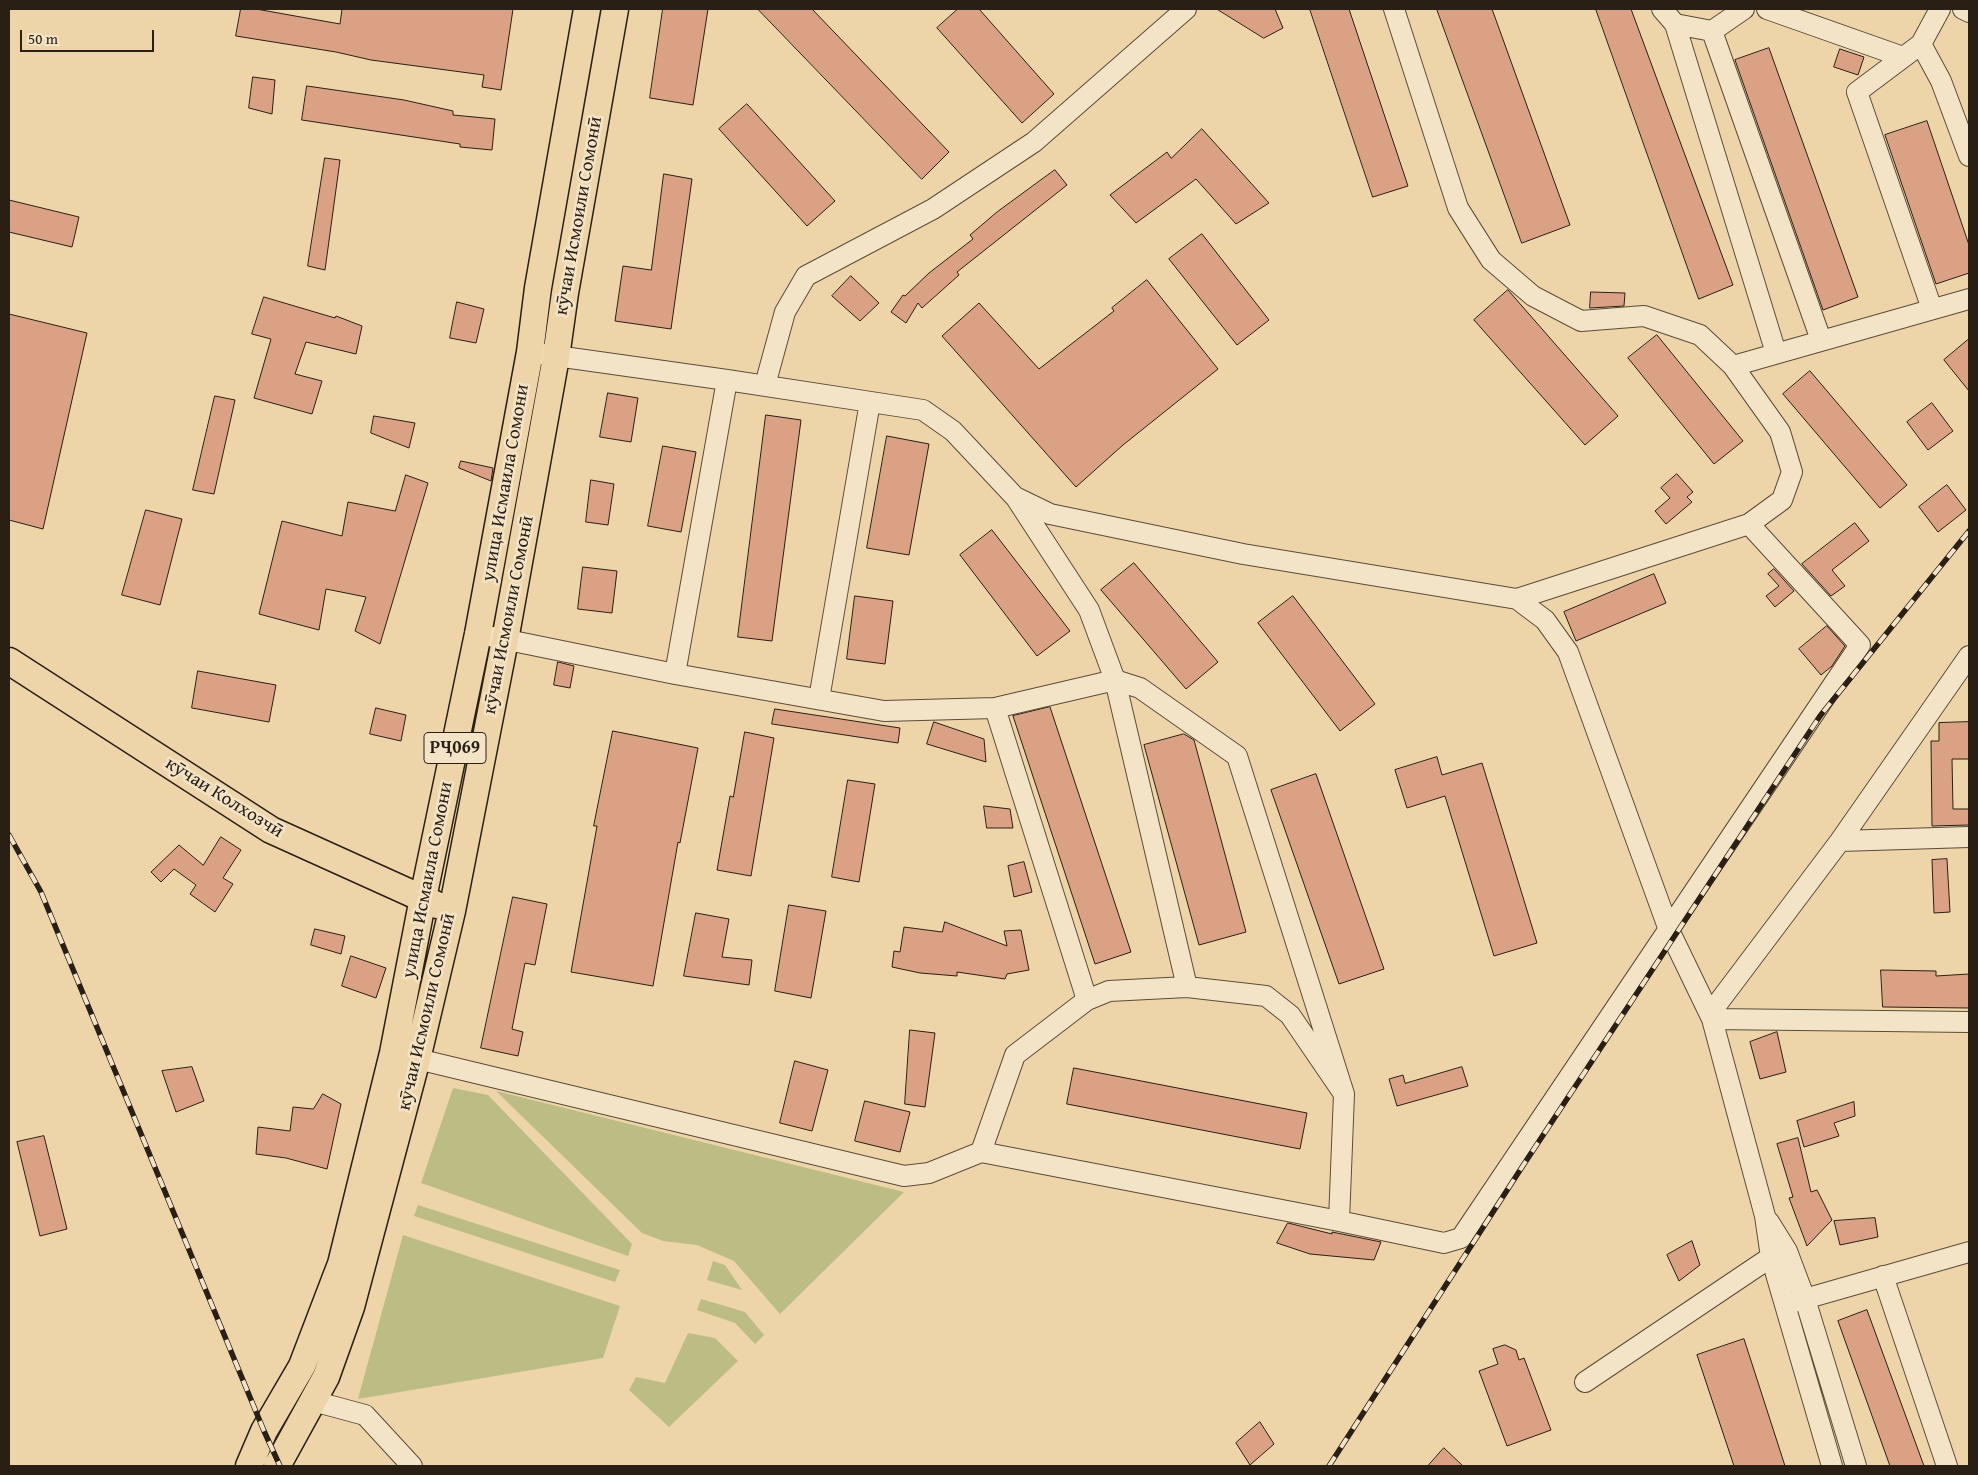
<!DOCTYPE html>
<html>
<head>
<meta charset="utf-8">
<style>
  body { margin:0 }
  #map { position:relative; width:1978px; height:1475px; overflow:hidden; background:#eed5a9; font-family:"Gentium Book Plus",serif }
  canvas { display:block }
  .frame { position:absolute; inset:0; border:10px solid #2a1f15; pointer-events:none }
  .scale { position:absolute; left:20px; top:30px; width:134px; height:22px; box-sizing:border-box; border:2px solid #2a1f15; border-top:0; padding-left:6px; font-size:15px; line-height:18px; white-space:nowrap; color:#2a1f15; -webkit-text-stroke:4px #f4e4c7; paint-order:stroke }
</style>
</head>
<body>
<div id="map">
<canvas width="1978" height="1475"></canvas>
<div class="frame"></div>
<div class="scale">50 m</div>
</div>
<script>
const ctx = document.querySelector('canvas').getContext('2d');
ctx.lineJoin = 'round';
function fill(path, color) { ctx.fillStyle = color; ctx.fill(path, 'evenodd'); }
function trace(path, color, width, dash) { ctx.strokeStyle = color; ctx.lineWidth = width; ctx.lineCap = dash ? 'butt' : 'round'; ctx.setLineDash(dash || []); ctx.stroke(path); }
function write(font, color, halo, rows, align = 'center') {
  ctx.font = font + ' "Gentium Book Plus",serif'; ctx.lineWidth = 5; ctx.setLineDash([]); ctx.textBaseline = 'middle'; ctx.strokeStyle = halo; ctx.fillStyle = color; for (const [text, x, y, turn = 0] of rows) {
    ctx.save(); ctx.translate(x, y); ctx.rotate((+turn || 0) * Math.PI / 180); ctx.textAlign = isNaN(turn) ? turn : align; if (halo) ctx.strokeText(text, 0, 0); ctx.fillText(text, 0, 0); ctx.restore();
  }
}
fill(new Path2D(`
  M 453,1088 L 488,1095 L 632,1244 L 628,1256 L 421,1183 Z
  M 496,1091 L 904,1192 L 780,1314 L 734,1261 L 697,1245 L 663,1241 L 642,1233 Z
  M 418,1205 L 620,1270 L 615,1282 L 414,1216 Z
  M 403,1235 L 620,1306 L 603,1358 L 358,1399 Z
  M 713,1261 L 725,1265 L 742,1290 L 707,1280 Z
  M 701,1299 L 745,1312 L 764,1335 L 755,1344 L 735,1323 L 697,1310 Z
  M 688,1333 L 715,1338 L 738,1361 L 669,1427 L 629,1390 L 636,1377 L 665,1383 Z`), '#bcbc85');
const building = new Path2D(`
  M 241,9 L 256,9 L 340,24 L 342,9 L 513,9 L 501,90 L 482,87 L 484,75 L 371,60 L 336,52 L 236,36 Z
  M 663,9 L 708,9 L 693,105 L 650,98 Z
  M 758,9 L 812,9 L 949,152 L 922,179 Z
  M 958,9 L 979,9 L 1054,94 L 1022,123 L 937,28 Z
  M 1217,9 L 1275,9 L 1283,28 L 1264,38 Z
  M 1310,9 L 1349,9 L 1408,186 L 1373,197 Z
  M 1437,9 L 1492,9 L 1570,225 L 1522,243 Z
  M 1596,9 L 1631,9 L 1733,285 L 1699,299 Z
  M 1769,48 L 1858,297 L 1823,310 L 1735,60 Z
  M 1840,49 L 1864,57 L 1858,75 L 1834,67 Z
  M 253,77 L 275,80 L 272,114 L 249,108 Z
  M 307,86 L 404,100 L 453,111 L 453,115 L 495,119 L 492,150 L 460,147 L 460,144 L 302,120 Z
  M 747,104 L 835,201 L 807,226 L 719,129 Z
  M 1927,121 L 1969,245 L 1969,273 L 1936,284 L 1885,135 Z
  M 1202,129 L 1269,203 L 1236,224 L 1196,179 L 1136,223 L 1110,195 L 1167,152 L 1171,158 Z
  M 325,158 L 340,160 L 325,270 L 308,266 Z
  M 1055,170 L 1067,185 L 957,272 L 959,275 L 922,308 L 918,303 L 906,323 L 891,312 L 903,295 L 905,296 L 929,273 L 973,239 L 970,235 L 997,212 Z
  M 664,174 L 692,179 L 671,329 L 615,321 L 623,266 L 651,270 Z
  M 9,200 L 79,217 L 72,247 L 9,232 Z
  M 1202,234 L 1269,320 L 1237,345 L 1169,259 Z
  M 851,276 L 879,303 L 860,321 L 832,296 Z
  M 1147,280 L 1218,369 L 1123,445 L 1076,487 L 942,336 L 979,303 L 1039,369 L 1114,311 L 1112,308 Z
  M 1508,290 L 1618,416 L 1585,445 L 1474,320 Z
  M 1591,292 L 1625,293 L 1624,306 L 1590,308 Z
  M 264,297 L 335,318 L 336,316 L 362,326 L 356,354 L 306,342 L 295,374 L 322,381 L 312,414 L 254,398 L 271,339 L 252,334 Z
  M 457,302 L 484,309 L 476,343 L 450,338 Z
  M 9,314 L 87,333 L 43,529 L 9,520 Z
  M 1657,335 L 1743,441 L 1714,464 L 1628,358 Z
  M 1969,339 L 1969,391 L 1944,360 Z
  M 1810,371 L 1907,485 L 1880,508 L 1783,394 Z
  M 608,393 L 638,398 L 631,442 L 600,437 Z
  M 215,396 L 235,400 L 214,494 L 193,490 Z
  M 1932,403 L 1953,431 L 1928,450 L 1907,422 Z
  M 766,415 L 801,420 L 772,641 L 738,637 Z
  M 374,416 L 415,423 L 409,448 L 371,433 Z
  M 887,436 L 929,444 L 909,555 L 867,548 Z
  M 663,446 L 696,452 L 681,532 L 648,526 Z
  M 461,461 L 493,468 L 491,481 L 459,468 Z
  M 1677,474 L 1693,492 L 1687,497 L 1692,502 L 1666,524 L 1655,511 L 1670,498 L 1661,488 Z
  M 406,475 L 428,483 L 380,644 L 355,631 L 366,597 L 326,589 L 319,630 L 259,614 L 282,521 L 342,536 L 348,502 L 395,511 Z
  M 591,480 L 614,484 L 608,525 L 586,522 Z
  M 1947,485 L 1966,510 L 1938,532 L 1919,507 Z
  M 146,510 L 182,519 L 160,605 L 122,595 Z
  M 1855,523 L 1869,541 L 1832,570 L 1845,586 L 1831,596 L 1802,564 Z
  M 992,530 L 1070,631 L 1037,656 L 960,555 Z
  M 1134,563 L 1218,662 L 1186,689 L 1101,590 Z
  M 583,567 L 617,571 L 612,613 L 578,609 Z
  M 1774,569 L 1794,591 L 1775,607 L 1766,596 L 1779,586 L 1768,574 Z
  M 1654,574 L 1666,603 L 1576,641 L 1564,612 Z
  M 855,596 L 893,601 L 885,664 L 847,659 Z
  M 1293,596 L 1375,704 L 1340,731 L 1258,623 Z
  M 1827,626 L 1845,646 L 1832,666 L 1821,675 L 1799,649 Z
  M 558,662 L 574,666 L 570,688 L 554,685 Z
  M 198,671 L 276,685 L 269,722 L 192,708 Z
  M 1050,707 L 1131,952 L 1095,964 L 1013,716 Z
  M 376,708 L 406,715 L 401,741 L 370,734 Z
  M 775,709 L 900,728 L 898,743 L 772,724 Z
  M 934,722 L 984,739 L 986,762 L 927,744 Z
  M 1969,722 L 1969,759 L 1952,759 L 1953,809 L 1969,809 L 1969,825 L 1932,826 L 1931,741 L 1939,741 L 1939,723 Z
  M 613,731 L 698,748 L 680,843 L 678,842 L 653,986 L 571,972 L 597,826 L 594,826 Z
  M 745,732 L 774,738 L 751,876 L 717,870 L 730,796 L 733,797 Z
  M 1184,734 L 1194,740 L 1246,932 L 1199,945 L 1144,745 Z
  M 1437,757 L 1442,775 L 1482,763 L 1537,943 L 1494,956 L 1445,796 L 1407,808 L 1395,770 Z
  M 1316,774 L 1384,969 L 1339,984 L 1271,790 Z
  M 848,780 L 875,784 L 859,882 L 832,877 Z
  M 984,806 L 1010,809 L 1013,828 L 987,828 Z
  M 221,837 L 241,850 L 223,878 L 233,884 L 215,912 L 190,894 L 196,885 L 174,869 L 161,882 L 151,872 L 179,845 L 203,865 Z
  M 1947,859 L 1950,912 L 1934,913 L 1932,860 Z
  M 1024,862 L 1032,892 L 1014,897 L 1008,866 Z
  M 513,897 L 547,904 L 535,965 L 525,963 L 512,1029 L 523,1032 L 518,1056 L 481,1048 Z
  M 789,905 L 826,911 L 811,998 L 775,991 Z
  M 696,913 L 729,919 L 722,957 L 752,960 L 749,985 L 684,976 Z
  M 945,922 L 1007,946 L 1004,931 L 1021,930 L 1029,970 L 1007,974 L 1005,979 L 957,972 L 957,976 L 920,973 L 892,967 L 894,951 L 900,952 L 904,927 L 942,932 Z
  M 315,929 L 345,936 L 341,954 L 311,945 Z
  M 351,956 L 386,968 L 376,998 L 342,986 Z
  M 1881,970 L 1936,971 L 1936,976 L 1969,974 L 1969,1008 L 1883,1007 Z
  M 910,1030 L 935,1033 L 925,1107 L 905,1104 Z
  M 1777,1032 L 1786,1072 L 1760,1079 L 1750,1042 Z
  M 795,1061 L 828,1070 L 812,1131 L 780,1123 Z
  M 192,1067 L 204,1101 L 176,1112 L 162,1071 Z
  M 1462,1067 L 1468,1086 L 1397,1106 L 1389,1079 L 1403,1075 L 1405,1083 Z
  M 1074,1068 L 1307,1113 L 1300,1149 L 1067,1104 Z
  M 323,1094 L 341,1104 L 327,1169 L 286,1158 L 256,1154 L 258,1127 L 290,1131 L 293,1107 L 313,1109 Z
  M 865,1101 L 910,1112 L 900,1152 L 855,1141 Z
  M 1854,1102 L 1855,1116 L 1834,1123 L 1839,1136 L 1804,1147 L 1797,1121 Z
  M 44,1136 L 67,1229 L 40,1236 L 17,1142 Z
  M 1798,1138 L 1811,1192 L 1817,1190 L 1832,1220 L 1807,1246 L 1789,1198 L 1793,1197 L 1777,1144 Z
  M 1875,1218 L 1878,1237 L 1840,1245 L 1834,1221 Z
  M 1288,1223 L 1332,1234 L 1332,1232 L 1381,1242 L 1374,1260 L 1310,1254 L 1277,1243 Z
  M 1692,1241 L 1700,1265 L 1679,1281 L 1667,1255 Z
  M 1867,1310 L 1924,1466 L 1890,1466 L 1838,1321 Z
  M 1744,1339 L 1785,1466 L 1734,1466 L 1697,1355 Z
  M 1505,1345 L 1516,1350 L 1519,1360 L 1524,1358 L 1551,1430 L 1507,1446 L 1479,1371 L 1498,1364 L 1493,1349 Z
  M 1260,1422 L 1274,1444 L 1250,1465 L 1236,1443 Z
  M 1444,1448 L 1463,1466 L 1428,1466 Z`);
fill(building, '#daa185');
trace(building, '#2a1f15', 1);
const minor = new Path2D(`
  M 1394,9 L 1458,208 L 1491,260 L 1533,296 L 1581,321 L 1644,316 L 1700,335 L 1733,366 L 1780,432 L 1792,472 L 1782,500 L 1749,524 L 1517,599
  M 1662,9 L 1675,24 L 1712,31 L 1744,9
  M 1767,9 L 1903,57
  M 1963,9 L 1969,12
  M 1675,24 L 1776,353
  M 1712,31 L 1821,340
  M 1921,44 L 1941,81 L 1969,156
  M 1932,309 L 1857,92 L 1921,44 L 1940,9
  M 542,354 L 727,380 L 923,410 L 953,431 L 1015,497 L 1050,514 L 1243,554 L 1517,599 L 1545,620 L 1568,652 L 1669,930 L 1712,1019 L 1969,1022
  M 1733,366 L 1969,299
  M 765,385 L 785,312 L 806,276 L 933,209 L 1034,142 L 1186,9
  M 1016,498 L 1089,610 L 1115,680 L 1187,987
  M 493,637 L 675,674 L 884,711 L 995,708 L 1115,680 L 1140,688 L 1237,756 L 1344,1094
  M 675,674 L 727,380
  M 819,699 L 870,402
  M 995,708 L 1087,1000
  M 1840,841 L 1969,837
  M 405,1056 L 904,1176 L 929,1173 L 981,1152 L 1339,1221 L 1444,1243 L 1461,1238 L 1860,645 L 1749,524
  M 981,1152 L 1015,1055 L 1087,1000 L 1109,991 L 1187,987 L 1266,996 L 1290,1015 L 1344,1094 L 1339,1221
  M 1769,1222 L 1787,1251 L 1805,1299 L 1856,1466
  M 1883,1276 L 1947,1466
  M 1794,1302 L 1969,1252
  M 1585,1382 L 1771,1257 L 1783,1252
  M 313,1401 L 365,1415 L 412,1466
  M 1832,1466 L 1771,1257 L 1765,1216 L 1712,1019 L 1715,1007 L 1840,841 L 1969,656`);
const major = new Path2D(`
  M 9,661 L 271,830 L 437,905
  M 249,1466 L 264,1431 L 302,1366 L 341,1264 L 393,1053 L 423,898 L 478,634 L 530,352 L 538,288 L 587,9
  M 277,1466 L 326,1377 L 351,1307 L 417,1059 L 452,911 L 505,640 L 556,357 L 565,293 L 615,9`);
trace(minor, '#5b4c3a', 22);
trace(major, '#2a1f15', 29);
trace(minor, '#f4e4c7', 20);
trace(major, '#eed5a9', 26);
const rail = new Path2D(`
  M 9,835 L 41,892 L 264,1431 L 280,1466
  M 1329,1466 L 1524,1164 L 1820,716 L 1969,531`);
trace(rail, '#2a1f15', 5.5);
trace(rail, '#f4e4c7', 4, [11]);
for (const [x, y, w] of [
  [455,748,62]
]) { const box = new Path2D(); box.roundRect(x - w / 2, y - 15.5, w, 31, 4); ctx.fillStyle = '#f4e4c7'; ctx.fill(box); trace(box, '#2a1f15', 1); }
write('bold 18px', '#2a1f15', null, [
  ["РҶ069",455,748]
]);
write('19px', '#2a1f15', '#f4e4c7', [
  ["кӯчаи Исмоили Сомонӣ",579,216,-80],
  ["улица Исмаила Сомони",506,483,-80],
  ["кӯчаи Исмоили Сомонӣ",509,615,-79],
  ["кӯчаи Колхозчӣ",224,798,32],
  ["улица Исмаила Сомони",428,880,-79],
  ["кӯчаи Исмоили Сомонӣ",427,1012,-77]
]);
</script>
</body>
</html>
